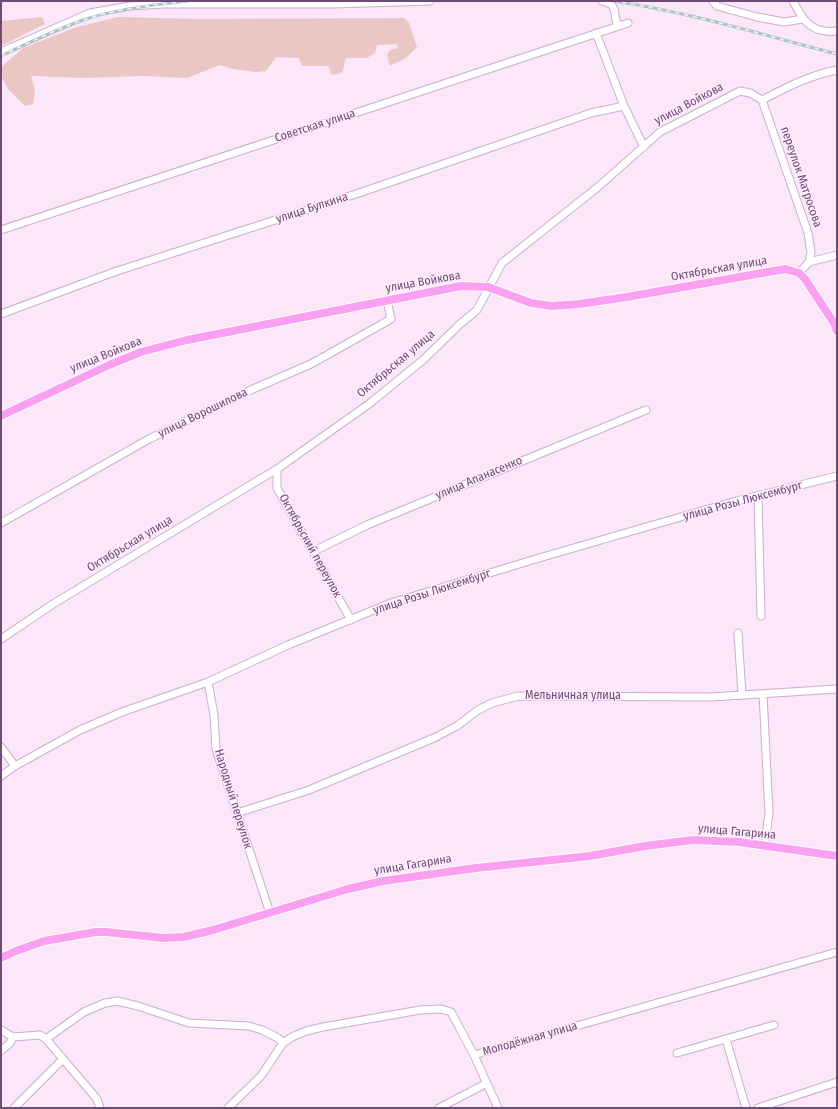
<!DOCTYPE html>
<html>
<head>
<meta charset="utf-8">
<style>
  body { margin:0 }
  #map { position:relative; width:838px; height:1109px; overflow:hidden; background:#fce7fa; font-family:"Fira Sans Condensed",sans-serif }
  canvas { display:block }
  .frame { position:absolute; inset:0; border:2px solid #6e4b76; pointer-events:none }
</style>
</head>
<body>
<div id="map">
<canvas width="838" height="1109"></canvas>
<div class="frame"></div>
</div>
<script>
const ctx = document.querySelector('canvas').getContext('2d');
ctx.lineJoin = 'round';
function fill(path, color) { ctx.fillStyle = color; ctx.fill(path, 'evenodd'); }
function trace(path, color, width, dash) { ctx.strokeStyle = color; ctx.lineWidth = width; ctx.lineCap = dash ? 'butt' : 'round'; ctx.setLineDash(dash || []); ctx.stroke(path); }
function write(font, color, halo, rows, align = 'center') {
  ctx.font = font + ' "Fira Sans Condensed",sans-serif'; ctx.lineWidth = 3; ctx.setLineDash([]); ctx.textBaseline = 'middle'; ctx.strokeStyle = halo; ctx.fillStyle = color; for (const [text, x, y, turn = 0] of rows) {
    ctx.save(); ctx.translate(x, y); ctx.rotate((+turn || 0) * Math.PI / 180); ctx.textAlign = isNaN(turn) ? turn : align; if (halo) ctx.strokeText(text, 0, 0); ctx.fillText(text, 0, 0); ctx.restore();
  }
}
fill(new Path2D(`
  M 42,17 L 45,24 L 1,46 L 1,21 Z
  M 118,17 L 200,19 L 404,18 L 409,23 L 417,47 L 406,58 L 390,66 L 387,55 L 390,50 L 398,48 L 397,44 L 377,45 L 375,53 L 367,58 L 346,58 L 342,73 L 332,75 L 328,66 L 302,66 L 299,58 L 276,57 L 266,71 L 256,72 L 233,69 L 220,65 L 187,78 L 142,76 L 85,78 L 31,76 L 35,90 L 33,104 L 25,106 L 9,90 L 1,77 L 1,67 L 23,48 L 74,28 Z`), '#eac7c5');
const minor = new Path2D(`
  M 602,1 L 611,4 L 614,9 L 617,26
  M 713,1 L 717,6 L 757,17 L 784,22 L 803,19
  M 793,1 C 803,21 812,34 837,31
  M 596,33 L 624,106 L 644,147
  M 1,52 L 90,13 L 130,6 L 163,4 L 334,4 L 430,1
  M 762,100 L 808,233 L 811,252 L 809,262
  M 762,100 C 785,88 810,75 837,70
  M 1,230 L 628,23
  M 799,273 L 809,262 L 837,255
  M 1,314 L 114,272 L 362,192 L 591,113 L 624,106
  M 277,469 L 277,488 L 351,620
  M 758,496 L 761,616
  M 1,523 L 149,439 L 253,389 L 311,364 L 391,319 L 387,300
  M 314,551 L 367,525 L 646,410
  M 738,633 L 742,695
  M 1,639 L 53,604 L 277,469 L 369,404 L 423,360 L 459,325 L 477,310 L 502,263 L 598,187 L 660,132 L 740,91 L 750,93 L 762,100
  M 208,682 L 214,715 L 216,749 L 270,913
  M 763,694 L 769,812 L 765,846
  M 1,747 L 15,766
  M 1,776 L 15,766 L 80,730 L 122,712 L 208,682 L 288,645 L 391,603 L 539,558 L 736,501 L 837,476
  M 237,813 L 309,790 L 434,738 L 457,726 L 478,710 L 492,703 L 518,696 L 712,697 L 837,689
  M 1,1030 L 13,1037
  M 13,1037 L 40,1035 L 46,1039 L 84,1012 L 105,1003 L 117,1001 L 138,1006 L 189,1023 L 249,1026 L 262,1030 L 278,1038 L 283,1043
  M 46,1039 L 97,1099 L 100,1108
  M 726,1039 L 746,1108
  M 1,1051 L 10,1043 L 13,1037
  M 677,1053 L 774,1025
  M 474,1055 L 837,952
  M 14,1108 L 63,1059
  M 228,1108 L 261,1076 L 283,1043 L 292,1037 L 306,1031 L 323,1027 L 420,1010 L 441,1009 L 451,1012 L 474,1055 L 498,1108
  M 439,1108 L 487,1083
  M 758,1108 L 837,1082`);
const major = new Path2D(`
  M 1,416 L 109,365 L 141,352 L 187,340 L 461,286 L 488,287 L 531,303 L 552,306 L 579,304 L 627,297 L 785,269 L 799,273 L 805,279 L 834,323 L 837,331
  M 1,958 L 16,951 L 44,941 L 96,932 L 106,932 L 164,938 L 184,937 L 213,930 L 348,889 L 383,881 L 476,868 L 590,856 L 645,846 L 693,840 L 739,842 L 837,856`);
trace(minor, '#cbadce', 9);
trace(major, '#fff', 10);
trace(minor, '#fff', 7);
trace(major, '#faa0f1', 8);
const rail = new Path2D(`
  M 613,1 C 689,12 763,35 837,54
  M 1,56 C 28,43 55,30 83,20 C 116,9 153,5 188,1`);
trace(rail, '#a5c6c6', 3);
trace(rail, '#ffedfd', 1.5, [4.5]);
write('12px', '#6e4b76', '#ffedfd', [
  ["улица Войкова",689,104,-28],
  ["Советская улица",315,126,-18],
  ["переулок Матросова",801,177,71],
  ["улица Булкина",312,208,-18],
  ["Октябрьская улица",719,269,-10],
  ["улица Войкова",423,282,-10],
  ["улица Войкова",106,355,-22],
  ["Октябрьская улица",396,364,-40],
  ["улица Ворошилова",203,413,-26],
  ["улица Апанасенко",479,478,-23],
  ["улица Розы Люксембург",743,501,-15],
  ["Октябрьская улица",130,544,-31],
  ["Октябрьский переулок",310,546,61],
  ["улица Розы Люксембург",432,592,-18],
  ["Мельничная улица",573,696],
  ["Народный переулок",233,799,73],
  ["улица Гагарина",737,832,5],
  ["улица Гагарина",413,865,-9],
  ["Молодёжная улица",530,1039,-16]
]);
</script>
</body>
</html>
